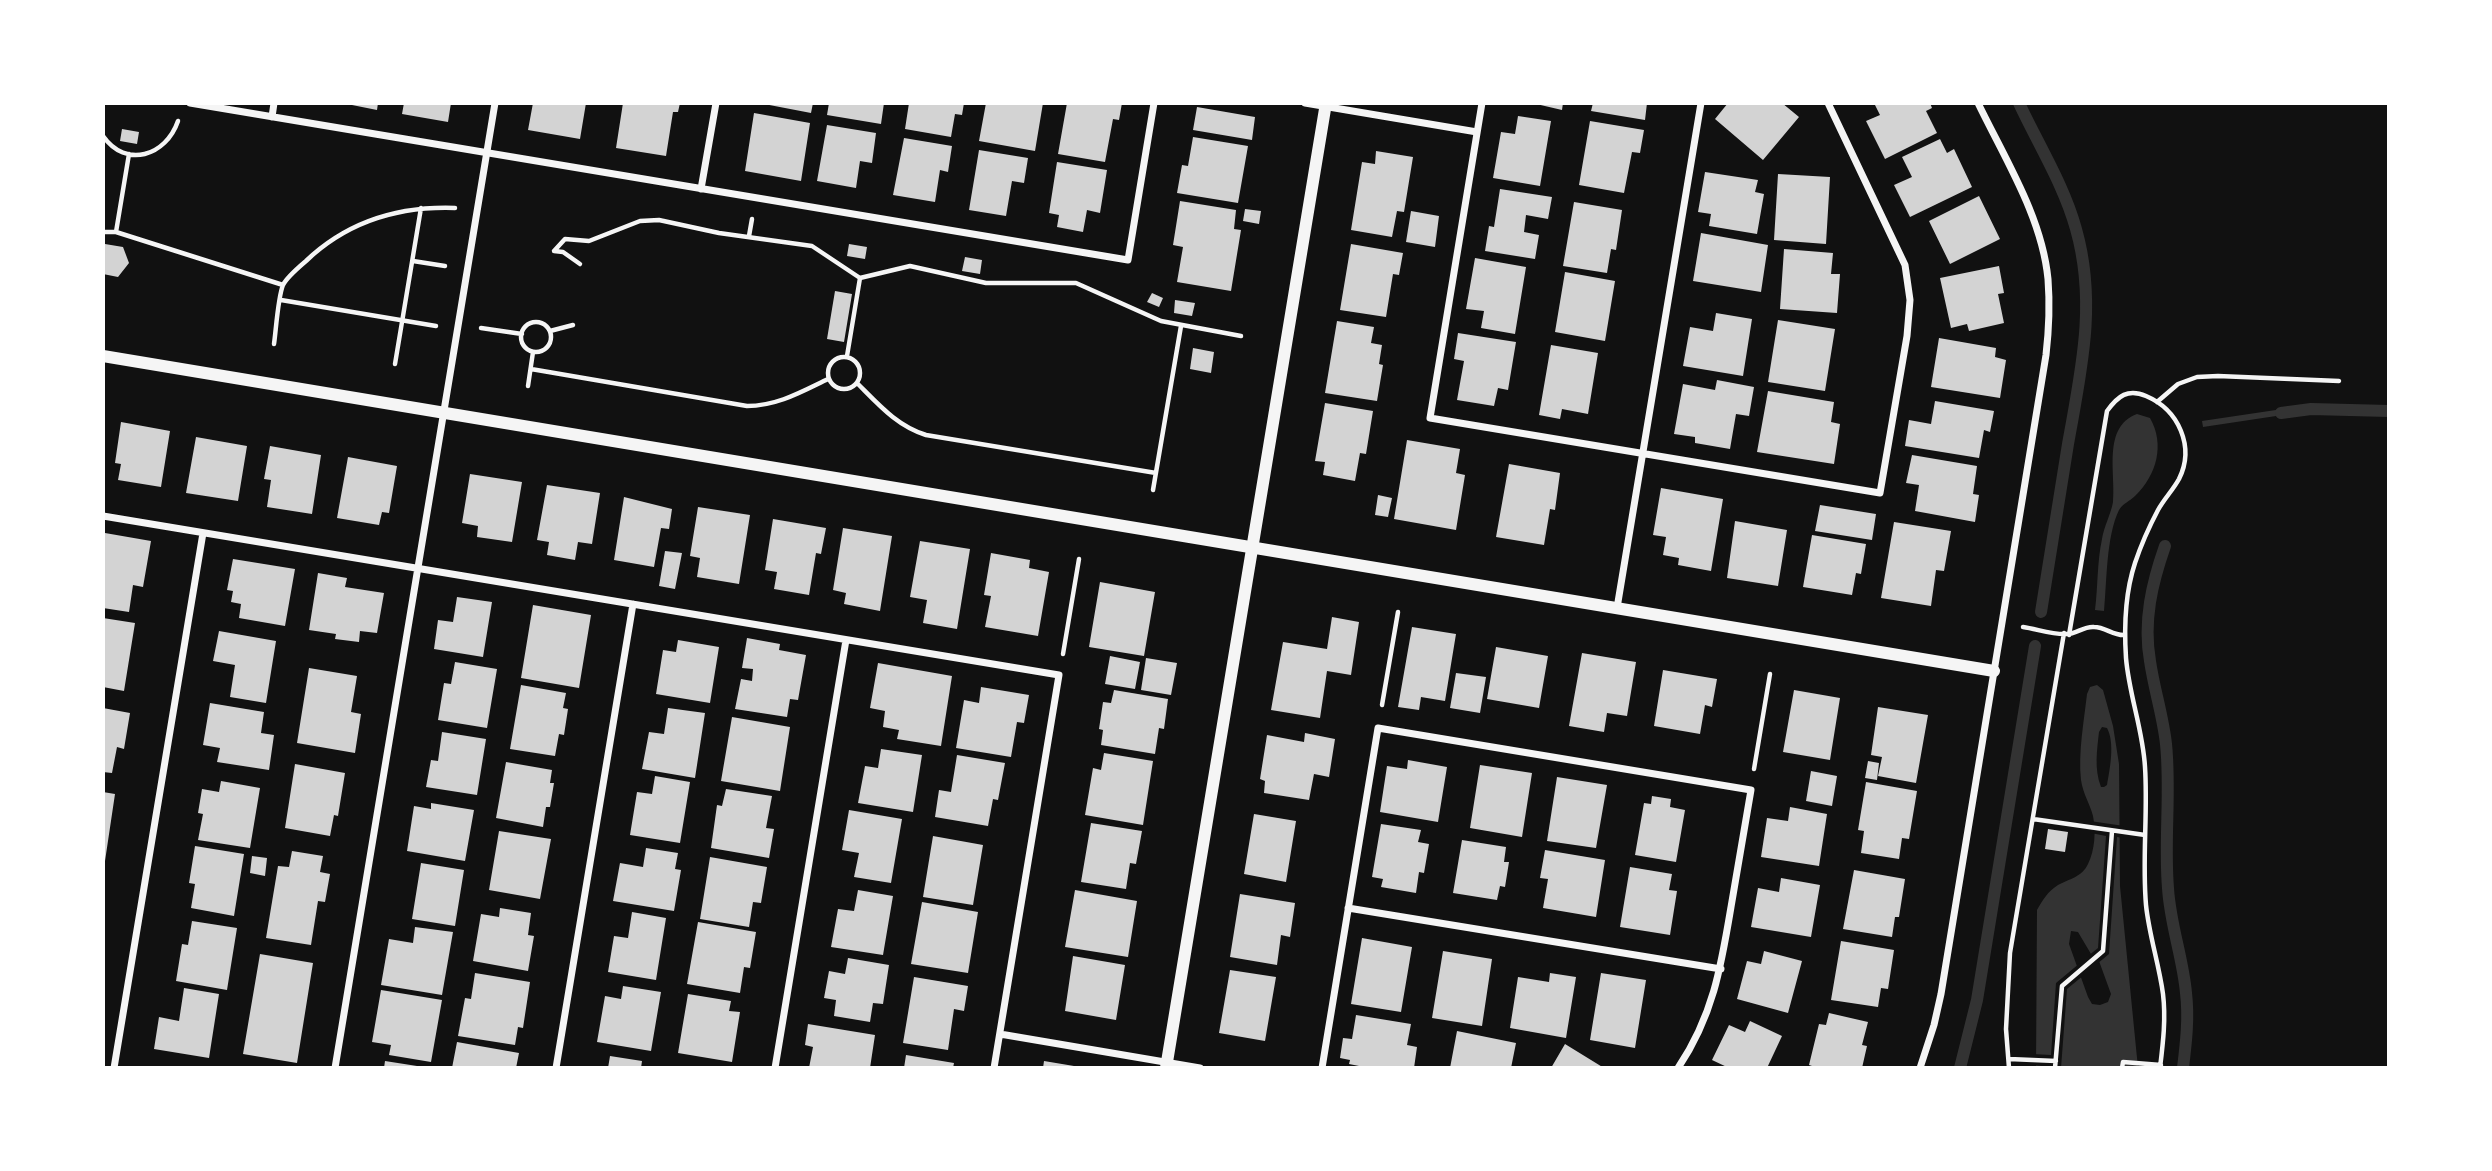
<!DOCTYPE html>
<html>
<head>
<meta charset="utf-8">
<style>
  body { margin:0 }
  #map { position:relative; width:2492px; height:1171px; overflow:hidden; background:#111; font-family:Arial,sans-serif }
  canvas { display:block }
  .frame { position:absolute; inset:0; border:105px solid #fff; pointer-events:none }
</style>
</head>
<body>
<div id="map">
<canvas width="2492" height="1171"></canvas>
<div class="frame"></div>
</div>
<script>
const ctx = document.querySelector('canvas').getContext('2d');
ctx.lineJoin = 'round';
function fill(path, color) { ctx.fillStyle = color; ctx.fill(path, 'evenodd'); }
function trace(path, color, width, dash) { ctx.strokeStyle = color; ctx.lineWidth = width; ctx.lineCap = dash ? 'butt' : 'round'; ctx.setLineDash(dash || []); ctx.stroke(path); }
fill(new Path2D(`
  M 2296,407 L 2296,413 L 2203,427 L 2202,421 Z
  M 2137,414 L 2150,418 C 2165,444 2157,475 2135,496 C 2130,501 2122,504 2119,510 C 2106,537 2107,581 2104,611 L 2095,610 C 2098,587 2097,562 2102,539 C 2104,526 2111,514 2113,502 C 2116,473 2102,427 2137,414 Z
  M 2097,685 L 2103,690 L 2113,726 L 2119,764 L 2120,886 L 2138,1068 L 2036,1068 L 2037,910 C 2043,900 2047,892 2058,885 C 2069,879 2082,877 2088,864 C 2095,850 2096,831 2093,816 C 2090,804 2083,794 2081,780 C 2078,753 2084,721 2087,694 L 2090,687 ZM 2102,727 L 2107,728 C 2115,743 2110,768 2107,785 L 2104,787 L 2101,787 C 2094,769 2097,750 2099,732 ZM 2071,931 L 2078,932 L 2091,954 L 2099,961 L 2111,994 L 2108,1002 L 2100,1005 L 2092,1004 L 2088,997 L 2069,944 Z`), '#333');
fill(new Path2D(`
  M 2090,821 L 2124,826 L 2123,838 L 2117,837 L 2109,954 L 2097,964 L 2088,956 L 2098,948 L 2106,836 L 2091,833 Z
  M 2080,963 L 2084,975 L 2067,989 L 2061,1068 L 2032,1065 L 2032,1054 L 2051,1055 L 2056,983 Z`), '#111');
trace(new Path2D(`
  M 2019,103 C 2038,144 2064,185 2076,229 C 2097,303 2081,371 2068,444 C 2059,500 2050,556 2041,612
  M 2281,413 L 2311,409 L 2389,411
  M 2165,546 C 2152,583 2143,621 2150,661 C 2154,689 2163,716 2166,744 C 2171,792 2164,840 2168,888 C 2170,924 2183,958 2186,993 C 2189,1018 2186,1043 2183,1068
  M 1960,1068 L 1977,1000 L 2035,646`), '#333', 12);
fill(new Path2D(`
  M 342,103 L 378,103 L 377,110 Z
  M 404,103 L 451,103 L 448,122 L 402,114 Z
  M 533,103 L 586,103 L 580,139 L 528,130 Z
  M 623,103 L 680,103 L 678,112 L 673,112 L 666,156 L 616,148 Z
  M 759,103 L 813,103 L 811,113 Z
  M 829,103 L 884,103 L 881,124 L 827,115 Z
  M 909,103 L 964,103 L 962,115 L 955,114 L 951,137 L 905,129 Z
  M 986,103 L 1043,103 L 1035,151 L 979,141 Z
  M 1067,103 L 1122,103 L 1119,120 L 1113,119 L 1105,162 L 1058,154 Z
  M 1532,103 L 1563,103 L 1562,110 Z
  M 1593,103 L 1647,103 L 1645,120 L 1591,111 Z
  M 1728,103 L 1782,103 L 1799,117 L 1763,160 L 1715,119 Z
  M 1878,103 L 1930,103 L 1932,108 L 1926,111 L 1937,133 L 1885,159 L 1866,121 L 1880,115 L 1875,105 Z
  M 1197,107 L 1255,117 L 1252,140 L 1193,130 Z
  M 754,113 L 810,123 L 801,181 L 745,171 Z
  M 1518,116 L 1551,121 L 1540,186 L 1493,178 L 1501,132 L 1515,134 Z
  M 1590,121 L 1644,130 L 1640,153 L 1632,152 L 1624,193 L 1579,185 Z
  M 827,125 L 876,133 L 872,163 L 860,161 L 856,188 L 817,181 Z
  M 122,129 L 139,132 L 137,144 L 120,141 Z
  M 1193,137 L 1248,146 L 1238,203 L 1177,193 L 1182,165 L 1188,166 Z
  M 904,138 L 952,146 L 948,172 L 940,170 L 935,202 L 893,195 Z
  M 1940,139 L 1947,153 L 1954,149 L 1972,187 L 1910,217 L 1894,185 L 1912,177 L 1902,157 Z
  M 979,150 L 1028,158 L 1024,183 L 1012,181 L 1006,216 L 969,210 Z
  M 1376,151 L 1413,157 L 1404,212 L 1397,211 L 1392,237 L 1351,230 L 1362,162 L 1375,164 Z
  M 1057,162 L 1107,170 L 1100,213 L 1087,210 L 1083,232 L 1057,227 L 1059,215 L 1049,213 Z
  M 1705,172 L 1758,180 L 1755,192 L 1764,194 L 1757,234 L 1709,226 L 1711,214 L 1698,212 Z
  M 1778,174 L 1830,177 L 1826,244 L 1774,240 Z
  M 1500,189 L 1552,197 L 1548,219 L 1526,215 L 1524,232 L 1539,235 L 1535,259 L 1485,251 L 1489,226 L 1494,227 Z
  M 1979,196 L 2000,239 L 1950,264 L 1929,221 Z
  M 1180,201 L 1236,210 L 1234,229 L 1241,230 L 1231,291 L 1177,282 L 1183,247 L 1173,245 Z
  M 1574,202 L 1622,210 L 1616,250 L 1611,249 L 1607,273 L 1563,266 Z
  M 1245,209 L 1261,211 L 1259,224 L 1243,221 Z
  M 1411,211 L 1439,216 L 1435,247 L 1406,242 Z
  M 1701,233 L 1768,245 L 1761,292 L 1693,281 Z
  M 105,244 L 123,247 L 129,263 L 118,277 L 103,274 Z
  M 849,244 L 867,247 L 865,259 L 847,256 Z
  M 1351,244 L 1403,253 L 1399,275 L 1393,274 L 1386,317 L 1340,310 Z
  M 1784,249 L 1833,253 L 1831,274 L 1840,274 L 1837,313 L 1780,309 Z
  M 965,257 L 982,260 L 980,274 L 962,271 Z
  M 1475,258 L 1526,267 L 1515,334 L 1481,328 L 1484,311 L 1466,309 Z
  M 1999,266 L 2004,293 L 1998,294 L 2004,323 L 1969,331 L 1967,324 L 1951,328 L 1940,278 Z
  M 1565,272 L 1615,281 L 1605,341 L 1555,332 Z
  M 835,291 L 852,294 L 844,342 L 827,339 Z
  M 1152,293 L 1163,298 L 1159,307 L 1147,302 Z
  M 1175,300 L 1195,303 L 1192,316 L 1174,313 Z
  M 1716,313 L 1752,319 L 1743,376 L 1683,366 L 1690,327 L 1713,331 Z
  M 1778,320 L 1835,329 L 1825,391 L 1768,382 Z
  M 1337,321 L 1374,327 L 1371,343 L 1382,345 L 1379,364 L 1383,365 L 1377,401 L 1325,393 Z
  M 1458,333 L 1516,342 L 1508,390 L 1498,388 L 1494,406 L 1457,400 L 1464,361 L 1454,359 Z
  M 1939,338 L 1996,348 L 1995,357 L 2006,360 L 2000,398 L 1931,387 Z
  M 1551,345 L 1598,353 L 1588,414 L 1562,409 L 1560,419 L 1539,415 Z
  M 1193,348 L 1214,352 L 1211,373 L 1190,369 Z
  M 1717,380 L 1754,387 L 1749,416 L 1736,414 L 1730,449 L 1695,443 L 1695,437 L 1674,434 L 1683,384 L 1715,390 Z
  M 1768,391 L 1834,402 L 1831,422 L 1840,424 L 1834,464 L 1757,452 Z
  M 1935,401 L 1994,411 L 1990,432 L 1984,430 L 1979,458 L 1905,446 L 1909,420 L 1931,424 Z
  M 1325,403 L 1373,411 L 1366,454 L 1360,453 L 1355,481 L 1323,475 L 1325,462 L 1315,461 Z
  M 121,422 L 170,431 L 161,487 L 118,480 L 121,464 L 115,463 Z
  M 196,437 L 247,446 L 238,501 L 186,493 Z
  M 1407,440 L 1460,449 L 1456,473 L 1465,475 L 1456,530 L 1394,519 Z
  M 270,446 L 321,455 L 312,514 L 267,507 L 271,480 L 264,479 Z
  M 1912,455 L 1977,466 L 1973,494 L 1979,495 L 1975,522 L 1915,511 L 1919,485 L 1906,483 Z
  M 348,457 L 397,466 L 389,513 L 382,512 L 379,525 L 337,518 Z
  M 1509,464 L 1560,473 L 1555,510 L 1550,509 L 1544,545 L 1496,537 Z
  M 470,474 L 522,482 L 512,542 L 477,537 L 478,526 L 462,523 Z
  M 547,485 L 600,493 L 592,544 L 578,542 L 575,560 L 547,555 L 549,542 L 537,540 Z
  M 1661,488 L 1723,499 L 1711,571 L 1678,565 L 1679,558 L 1663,555 L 1666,537 L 1653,535 Z
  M 1378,495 L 1392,498 L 1388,517 L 1375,515 Z
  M 624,497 L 672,509 L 669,529 L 661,528 L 654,567 L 614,560 Z
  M 1820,505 L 1876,514 L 1872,540 L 1815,531 Z
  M 698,507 L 750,515 L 739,584 L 697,577 L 700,558 L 690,556 Z
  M 773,519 L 826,528 L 821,554 L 816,553 L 809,595 L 774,589 L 777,572 L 765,570 Z
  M 1735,521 L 1787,530 L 1778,586 L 1727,578 Z
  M 1894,522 L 1951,531 L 1944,571 L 1936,570 L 1931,606 L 1881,598 Z
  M 843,528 L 892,536 L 880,611 L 844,604 L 846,593 L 833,590 Z
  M 105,533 L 151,541 L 143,587 L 133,585 L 129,612 L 103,608 Z
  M 1812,535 L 1866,544 L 1861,574 L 1856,573 L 1852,595 L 1803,587 Z
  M 920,541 L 970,549 L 957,629 L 923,623 L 927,600 L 910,597 Z
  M 665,551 L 682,553 L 675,589 L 659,586 Z
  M 991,553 L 1030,560 L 1029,568 L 1049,572 L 1038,636 L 985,627 L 991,596 L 984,595 Z
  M 233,559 L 295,569 L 285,626 L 239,618 L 241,604 L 231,602 L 233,591 L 227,590 Z
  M 318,573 L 347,578 L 345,587 L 384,593 L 377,633 L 360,631 L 359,642 L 335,639 L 336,634 L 309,630 Z
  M 1100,582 L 1155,592 L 1144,656 L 1089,647 Z
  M 457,597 L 492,602 L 483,657 L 434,649 L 438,620 L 453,622 Z
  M 533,605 L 591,615 L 579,688 L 521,678 Z
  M 1332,617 L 1359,622 L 1351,675 L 1327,671 L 1320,718 L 1271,710 L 1283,642 L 1327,649 Z
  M 103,618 L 135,623 L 124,691 L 103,687 Z
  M 1412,627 L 1456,634 L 1445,701 L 1421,697 L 1419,710 L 1398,707 Z
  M 219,631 L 276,641 L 266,703 L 230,697 L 235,665 L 213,661 Z
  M 747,638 L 780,644 L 779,650 L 806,655 L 798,700 L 790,699 L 787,717 L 735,709 L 741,679 L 752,681 L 753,669 L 742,668 Z
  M 678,640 L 719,647 L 710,703 L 656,694 L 663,650 L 676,652 Z
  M 1496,647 L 1548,656 L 1539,708 L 1487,699 Z
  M 1582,653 L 1636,662 L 1627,716 L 1607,713 L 1604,732 L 1569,726 Z
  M 1110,656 L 1140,662 L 1135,689 L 1105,684 Z
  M 1146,658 L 1177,663 L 1171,695 L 1141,690 Z
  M 455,662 L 497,669 L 487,728 L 438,720 L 444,683 L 451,684 Z
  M 878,663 L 952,676 L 941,746 L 897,739 L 899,730 L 883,727 L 885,711 L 870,708 Z
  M 309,668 L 357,676 L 351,712 L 361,714 L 355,753 L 297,743 Z
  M 1663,670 L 1717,679 L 1712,707 L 1705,705 L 1700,734 L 1654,726 Z
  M 1456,673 L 1486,677 L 1480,713 L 1450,708 Z
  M 521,685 L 566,693 L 563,708 L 568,709 L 564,735 L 559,734 L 555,756 L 510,749 Z
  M 981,687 L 1029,695 L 1024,723 L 1017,722 L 1011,757 L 956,748 L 964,700 L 979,703 Z
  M 1114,690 L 1168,699 L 1164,729 L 1159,728 L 1155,754 L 1101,745 L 1103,730 L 1099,729 L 1103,702 L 1111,703 Z
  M 1794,690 L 1840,698 L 1830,760 L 1783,752 Z
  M 210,703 L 264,712 L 261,733 L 274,735 L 269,770 L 217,762 L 220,748 L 203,745 Z
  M 1878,707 L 1928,715 L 1916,783 L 1878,776 L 1882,757 L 1871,755 Z
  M 103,708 L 130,713 L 124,749 L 117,747 L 112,773 L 103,772 Z
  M 668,708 L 705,713 L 695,778 L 642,769 L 649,732 L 664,734 Z
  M 732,717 L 790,727 L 780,791 L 721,781 Z
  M 442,732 L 486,739 L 477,795 L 426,787 L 431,760 L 438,761 Z
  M 1305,733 L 1335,739 L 1329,777 L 1314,774 L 1309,800 L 1264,793 L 1265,781 L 1260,779 L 1267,735 L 1304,742 Z
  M 881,749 L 922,755 L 913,812 L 858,803 L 865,766 L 878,768 Z
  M 1104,753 L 1153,761 L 1143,825 L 1085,815 L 1093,768 L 1101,770 Z
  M 957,755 L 1005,763 L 998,800 L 993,799 L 988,826 L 935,817 L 939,790 L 951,792 Z
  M 1408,760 L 1447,767 L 1438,822 L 1380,812 L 1387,766 L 1407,769 Z
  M 1868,761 L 1879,763 L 1877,780 L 1865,778 Z
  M 506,762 L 552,770 L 550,783 L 554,783 L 550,807 L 546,807 L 543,827 L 496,818 Z
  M 295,764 L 345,773 L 338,816 L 334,815 L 330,836 L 285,828 Z
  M 1480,765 L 1532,773 L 1522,837 L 1470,828 Z
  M 1811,771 L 1837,776 L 1832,806 L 1806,801 Z
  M 655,776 L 690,782 L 680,843 L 630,835 L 637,792 L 652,794 Z
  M 1557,777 L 1607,785 L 1596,848 L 1547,841 Z
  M 221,781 L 260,788 L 250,848 L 198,840 L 203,814 L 198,813 L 202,789 L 219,792 Z
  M 1866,782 L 1917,791 L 1909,839 L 1902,838 L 1899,859 L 1861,853 L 1864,831 L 1858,830 Z
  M 726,789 L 772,796 L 766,828 L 774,829 L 769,858 L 711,848 L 717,805 L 722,806 Z
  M 103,792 L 115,794 L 105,861 L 103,861 Z
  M 1652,796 L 1671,799 L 1670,807 L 1685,810 L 1676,862 L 1635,855 L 1644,803 L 1651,804 Z
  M 431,803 L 474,810 L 465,861 L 407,851 L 414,806 L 431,809 Z
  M 1790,807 L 1827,814 L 1819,866 L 1761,857 L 1767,818 L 1788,821 Z
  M 849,810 L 902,819 L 891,883 L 854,877 L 859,853 L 842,850 Z
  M 1254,814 L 1296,821 L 1286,882 L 1244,874 Z
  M 1091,823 L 1142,831 L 1136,864 L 1130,863 L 1126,889 L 1081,882 Z
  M 1381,824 L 1421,830 L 1418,842 L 1429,844 L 1424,873 L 1419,872 L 1416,893 L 1381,887 L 1383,879 L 1372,877 Z
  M 2048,829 L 2068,832 L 2065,852 L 2045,849 Z
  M 499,831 L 551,839 L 540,899 L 489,890 Z
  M 933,836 L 983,845 L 973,905 L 923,897 Z
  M 1462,840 L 1506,847 L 1504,862 L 1509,862 L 1505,887 L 1500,886 L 1497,900 L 1453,893 Z
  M 195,846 L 244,854 L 234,916 L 191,908 L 195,884 L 189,883 Z
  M 646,848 L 678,853 L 675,869 L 681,870 L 674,911 L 613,901 L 620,863 L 643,867 Z
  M 1545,850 L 1605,860 L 1596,917 L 1543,908 L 1548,879 L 1540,878 Z
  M 292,851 L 323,856 L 320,872 L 330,874 L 325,902 L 318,901 L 311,945 L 266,938 L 278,866 L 289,867 Z
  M 252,856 L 267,858 L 265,876 L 250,873 Z
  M 710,857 L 767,867 L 761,903 L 753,902 L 749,927 L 700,919 Z
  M 421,863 L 464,870 L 455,926 L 412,919 Z
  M 1630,867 L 1672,874 L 1669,890 L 1677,891 L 1670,935 L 1620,927 Z
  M 1854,870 L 1905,879 L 1899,917 L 1895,917 L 1892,937 L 1843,929 Z
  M 1781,878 L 1820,885 L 1811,937 L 1751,927 L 1758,888 L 1779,892 Z
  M 858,890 L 893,896 L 883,955 L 831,947 L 838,909 L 854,911 Z
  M 1075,890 L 1137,901 L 1128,957 L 1065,947 Z
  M 1240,894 L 1295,903 L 1290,937 L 1281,935 L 1277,965 L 1230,957 Z
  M 922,902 L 978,912 L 968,973 L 911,964 Z
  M 500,908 L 531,913 L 528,935 L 534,936 L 528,971 L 473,961 L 481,914 L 499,917 Z
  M 632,912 L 666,918 L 656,980 L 608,972 L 614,936 L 628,938 Z
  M 192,921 L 237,928 L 227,990 L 176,981 L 182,944 L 188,945 Z
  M 698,922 L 756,932 L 750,968 L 744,967 L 740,993 L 687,984 Z
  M 415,927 L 453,932 L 442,995 L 381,985 L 389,939 L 413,943 Z
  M 1362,938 L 1412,947 L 1401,1012 L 1351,1004 Z
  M 1841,941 L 1894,950 L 1888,989 L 1881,988 L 1878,1007 L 1831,1000 Z
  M 1443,951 L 1492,959 L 1482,1026 L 1432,1018 Z
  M 1764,951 L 1802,961 L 1788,1013 L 1737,999 L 1747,961 L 1761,964 Z
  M 260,954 L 313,963 L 297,1063 L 243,1054 Z
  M 1073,956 L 1125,965 L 1116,1020 L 1065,1011 Z
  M 848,958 L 889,965 L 883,1004 L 873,1003 L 870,1022 L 834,1016 L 836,1000 L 824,998 L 829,971 L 845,974 Z
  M 1230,970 L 1276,977 L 1265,1041 L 1219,1033 Z
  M 475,973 L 530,982 L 523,1028 L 518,1027 L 515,1045 L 458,1036 L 465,998 L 471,999 Z
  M 1550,973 L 1576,977 L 1566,1038 L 1510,1028 L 1518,977 L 1549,982 Z
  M 1601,973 L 1646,980 L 1635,1048 L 1590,1040 Z
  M 914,977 L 968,986 L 964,1011 L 954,1009 L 948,1050 L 903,1043 Z
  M 623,986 L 661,992 L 651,1051 L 597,1042 L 605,996 L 621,999 Z
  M 184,988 L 219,994 L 209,1058 L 154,1049 L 159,1017 L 179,1021 Z
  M 381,990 L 442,1000 L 431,1062 L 389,1055 L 391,1045 L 372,1042 Z
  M 688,994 L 731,1001 L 729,1011 L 740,1012 L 732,1062 L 678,1053 Z
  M 1829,1013 L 1868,1022 L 1862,1045 L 1867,1046 L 1862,1068 L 1818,1068 L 1809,1065 L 1819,1024 L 1826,1025 Z
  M 1356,1015 L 1411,1024 L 1407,1045 L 1417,1047 L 1414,1068 L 1369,1068 L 1349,1064 L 1350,1060 L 1340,1058 L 1343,1038 L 1352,1039 Z
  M 1750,1021 L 1782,1036 L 1767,1068 L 1729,1068 L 1712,1060 L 1729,1025 L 1745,1032 Z
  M 808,1024 L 875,1035 L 870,1068 L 809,1068 L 813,1047 L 805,1045 Z
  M 1457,1031 L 1516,1043 L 1511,1068 L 1450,1068 Z
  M 457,1042 L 519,1053 L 516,1068 L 452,1068 Z
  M 1565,1044 L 1604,1068 L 1551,1068 Z
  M 906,1055 L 954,1063 L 953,1068 L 904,1068 Z
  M 610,1056 L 642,1061 L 641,1068 L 608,1068 Z
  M 385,1061 L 417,1066 L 417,1068 L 384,1068 Z
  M 1044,1061 L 1074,1066 L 1074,1068 L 1043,1068 Z`), '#d3d3d3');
trace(new Path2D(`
  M 103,136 C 126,169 166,156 178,121
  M 103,232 L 116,232 L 283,285
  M 116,232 L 129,154
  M 749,236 L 752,219
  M 413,261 L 445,266
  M 580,264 L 563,252 L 554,251 L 565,239 L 589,241 L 640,221 L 659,220 L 719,233 L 812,246 L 860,278
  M 860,278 L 910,266 L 986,283 L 1076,283 L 1161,321 L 1241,336
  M 281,300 L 436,326
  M521 337a15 15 0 1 1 30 0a15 15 0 1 1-30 0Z
  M 481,328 L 522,334
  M 550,331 L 573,325
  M 274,344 C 276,330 278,297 283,285 C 287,277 299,267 306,261 C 347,222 398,206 455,208
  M 847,356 L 860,278
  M828 373a16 16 0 1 1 32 0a16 16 0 1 1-32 0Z
  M 395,364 L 421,208
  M 531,369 L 747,406 C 777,406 801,392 828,379
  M 857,383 C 879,405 897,426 926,435 L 1156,473
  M 528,386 L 533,352
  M 2157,402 L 2178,384 L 2197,377 L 2218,376 L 2339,381
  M 1153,490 L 1181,326
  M 2023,627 C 2037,629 2053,635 2067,634 C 2076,634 2084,626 2094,627 C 2106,627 2113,636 2125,635
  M 2069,635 L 2107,411 C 2118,396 2128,388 2146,396 C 2179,410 2195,447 2179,479 C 2173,490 2164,499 2158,510 C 2149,527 2141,545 2135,563 C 2125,593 2124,627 2126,658 C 2129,695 2143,730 2145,767 C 2148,813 2142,859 2146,905 C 2149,935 2159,964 2163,994 C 2166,1019 2163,1043 2160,1068
  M 1063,654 L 1079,559
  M 1382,705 L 1398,612
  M 1754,769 L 1770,674
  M 2033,819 L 2145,835
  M 2009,1059 L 2056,1061
  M 2009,1068 L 2006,1029 L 2010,953 L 2064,633
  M 2055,1068 L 2062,986 L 2103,951 L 2112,831
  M 2122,1068 L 2123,1062 L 2161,1065`), '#f5f5f5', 4.5);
trace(new Path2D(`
  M 190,103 L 1128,260 L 1154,103
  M 1305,103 L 1477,132
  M 1482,103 L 1430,418 L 1880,493 L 1907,336 L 1910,300 L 1905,265 L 1828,103
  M 272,117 L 274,103
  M 701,189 L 716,103
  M 103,516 L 1059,675 L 994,1068
  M 1617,608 L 1701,103
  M 1348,908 L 1721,969
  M 1000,1034 L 1200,1068
  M 114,1068 L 203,533
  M 335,1068 L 495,103
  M 556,1068 L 633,604
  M 775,1068 L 846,640
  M 1322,1068 L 1378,728 L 1751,790 C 1744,829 1738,868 1731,907 C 1721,967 1713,1016 1678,1068
  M 1920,1068 L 1934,1025 L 1941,994 L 2046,355 C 2049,329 2050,305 2048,279 C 2042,217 2005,159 1978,103`), '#f5f5f5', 7);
trace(new Path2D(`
  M 103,356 L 1994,671
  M 1166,1068 L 1326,103`), '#f5f5f5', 12);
</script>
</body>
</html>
